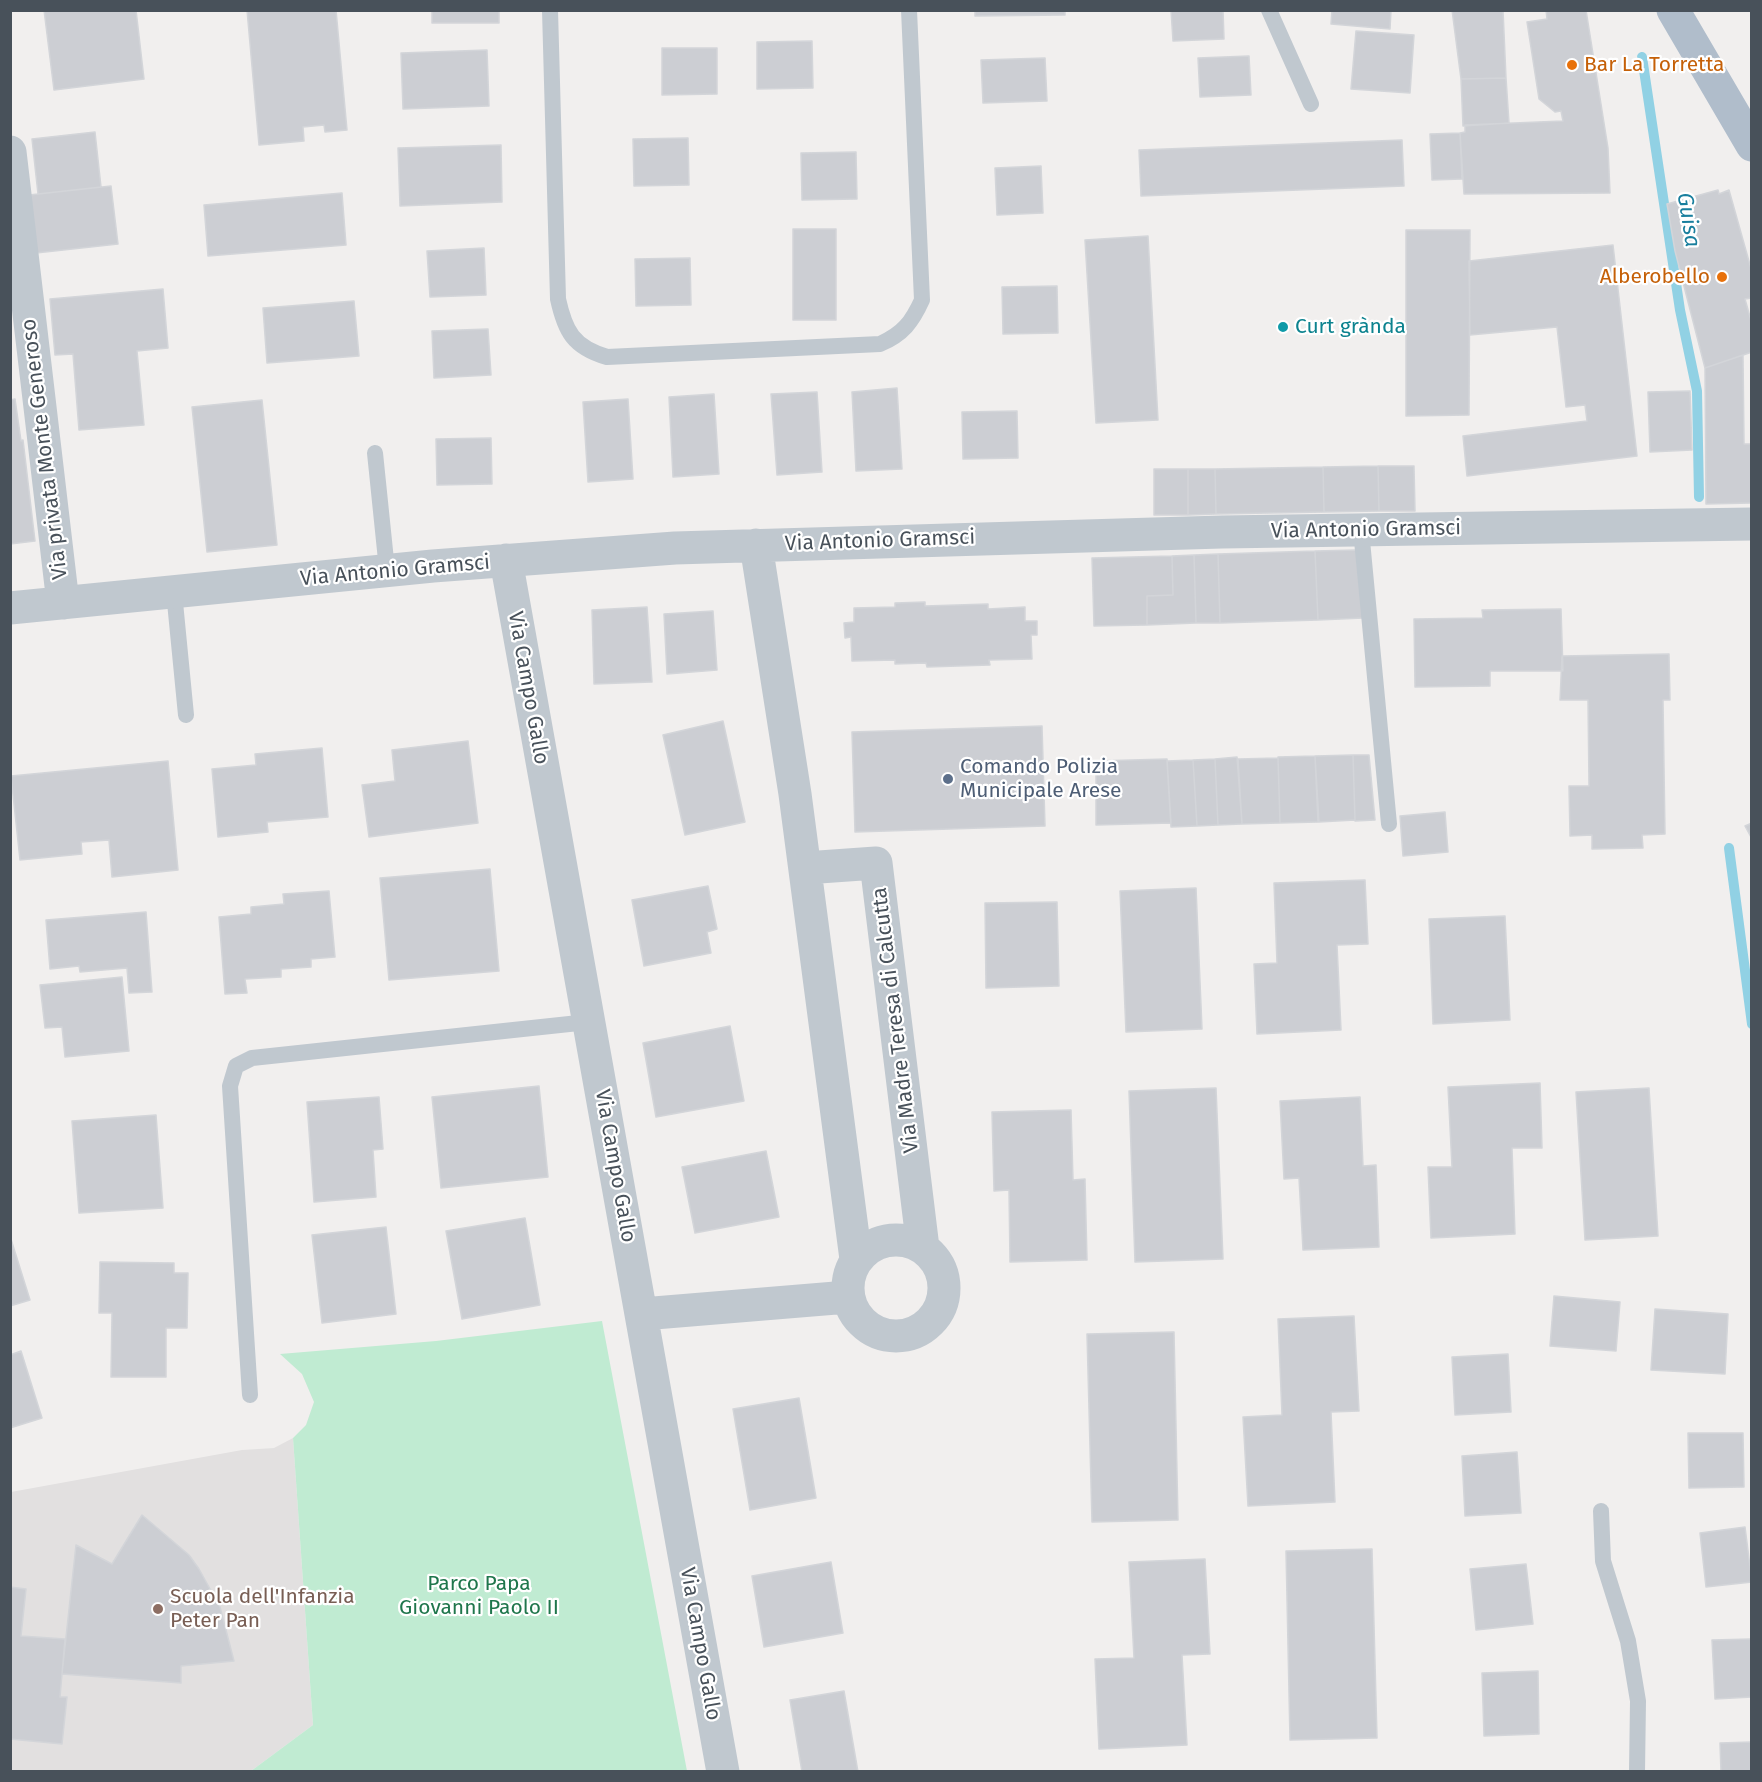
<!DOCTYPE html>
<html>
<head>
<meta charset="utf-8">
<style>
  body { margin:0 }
  #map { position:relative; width:1762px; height:1782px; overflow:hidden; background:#f1efee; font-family:"Fira Sans",sans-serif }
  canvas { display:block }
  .frame { position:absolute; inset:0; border:12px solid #48515a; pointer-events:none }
</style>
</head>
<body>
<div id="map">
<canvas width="1762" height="1782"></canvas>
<div class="frame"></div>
</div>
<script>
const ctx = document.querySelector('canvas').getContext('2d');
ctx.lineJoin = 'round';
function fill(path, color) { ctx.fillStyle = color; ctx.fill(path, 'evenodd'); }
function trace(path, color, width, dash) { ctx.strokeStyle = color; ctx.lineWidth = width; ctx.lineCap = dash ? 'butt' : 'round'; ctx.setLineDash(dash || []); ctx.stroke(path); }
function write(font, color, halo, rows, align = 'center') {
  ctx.font = font + ' "Fira Sans",sans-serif'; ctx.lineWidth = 4.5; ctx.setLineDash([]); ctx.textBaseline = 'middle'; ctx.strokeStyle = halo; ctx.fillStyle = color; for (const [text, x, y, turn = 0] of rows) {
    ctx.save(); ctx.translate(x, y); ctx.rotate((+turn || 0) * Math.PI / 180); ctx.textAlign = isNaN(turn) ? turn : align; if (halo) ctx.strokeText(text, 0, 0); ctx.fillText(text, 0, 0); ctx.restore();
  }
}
fill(new Path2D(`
  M 293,1438 L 313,1725 L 251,1771 L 11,1772 L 11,1492 L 242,1450 L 274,1448 Z`), '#e2e0e0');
fill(new Path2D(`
  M 602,1321 L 687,1771 L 251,1771 L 313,1725 L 293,1438 L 306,1425 L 314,1402 L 302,1374 L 280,1354 L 436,1341 Z`), '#c0ebd2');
trace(new Path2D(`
  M 1642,57 L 1680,310 L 1697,391 L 1699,497
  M 1729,848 L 1752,1024`), '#91d1e4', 10);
const building = new Path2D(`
  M 44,10 L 136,10 L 144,79 L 54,90 Z
  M 247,10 L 336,10 L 347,130 L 325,132 L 324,125 L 303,127 L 304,141 L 259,145 Z
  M 432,10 L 499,10 L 499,23 L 432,23 Z
  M 975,10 L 1065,10 L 1065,15 L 975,16 Z
  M 1171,10 L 1223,10 L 1224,39 L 1173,41 Z
  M 1332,10 L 1391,10 L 1390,29 L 1331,24 Z
  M 1452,10 L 1503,10 L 1506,78 L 1461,79 Z
  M 1546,10 L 1586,10 L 1608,148 L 1610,193 L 1464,194 L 1460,133 L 1465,132 L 1465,125 L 1563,121 L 1561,111 L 1555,112 L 1539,99 L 1527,22 L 1547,19 Z
  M 1356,31 L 1414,35 L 1410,93 L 1351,89 Z
  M 812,41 L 813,88 L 757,89 L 757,42 Z
  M 662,48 L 717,48 L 717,94 L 662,95 Z
  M 487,50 L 489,106 L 403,109 L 401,53 Z
  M 1249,56 L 1251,95 L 1200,97 L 1198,58 Z
  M 1045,58 L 1047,101 L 983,103 L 981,60 Z
  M 1506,78 L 1509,123 L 1463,126 L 1461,79 Z
  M 95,132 L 101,187 L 38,194 L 32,139 Z
  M 1460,133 L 1462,179 L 1432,180 L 1430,134 Z
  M 688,138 L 689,185 L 634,186 L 633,139 Z
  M 1402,140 L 1404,186 L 1141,196 L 1139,150 Z
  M 501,145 L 502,202 L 400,206 L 398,148 Z
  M 856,152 L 857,199 L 802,200 L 801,153 Z
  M 1041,166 L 1043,213 L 997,215 L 995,168 Z
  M 111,186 L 118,244 L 36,253 L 29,195 Z
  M 1718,190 L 1719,194 L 1729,190 L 1752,272 L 1752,298 L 1745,299 L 1752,324 L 1752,352 L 1705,368 L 1675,251 L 1667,204 Z
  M 342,193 L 346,245 L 208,256 L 204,205 Z
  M 793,229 L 836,229 L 836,320 L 793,320 Z
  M 1406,230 L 1470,230 L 1469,415 L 1406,416 Z
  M 1148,236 L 1158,420 L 1096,423 L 1085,240 Z
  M 1613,245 L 1637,456 L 1467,476 L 1463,436 L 1587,421 L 1585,405 L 1566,407 L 1557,327 L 1470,335 L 1469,261 Z
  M 484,248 L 486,295 L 430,297 L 427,251 Z
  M 690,258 L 691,305 L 636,306 L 635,259 Z
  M 1057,286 L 1058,333 L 1003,334 L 1002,287 Z
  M 163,289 L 168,348 L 137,351 L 144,425 L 79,430 L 73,354 L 55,355 L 50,299 Z
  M 354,301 L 359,356 L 267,363 L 263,308 Z
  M 488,329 L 491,375 L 434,378 L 432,331 Z
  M 1743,355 L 1744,444 L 1752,444 L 1752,503 L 1706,504 L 1705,368 Z
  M 897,388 L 902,469 L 856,471 L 852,392 Z
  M 1690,391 L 1692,450 L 1650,452 L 1648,392 Z
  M 817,392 L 822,472 L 777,475 L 771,394 Z
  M 714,394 L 719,474 L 673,477 L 669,397 Z
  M 15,399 L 21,441 L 23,440 L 35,541 L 10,544 L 10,400 Z
  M 628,399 L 633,479 L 588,482 L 583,402 Z
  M 262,400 L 277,545 L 207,552 L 192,407 Z
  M 1017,411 L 1018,458 L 963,459 L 962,412 Z
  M 491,438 L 492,484 L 437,485 L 436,439 Z
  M 1378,466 L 1379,511 L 1324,512 L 1323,467 Z
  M 1378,466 L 1414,466 L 1415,511 L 1379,511 Z
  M 1323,467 L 1324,512 L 1216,514 L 1215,469 Z
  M 1154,469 L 1188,469 L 1188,515 L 1154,515 Z
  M 1188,469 L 1215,469 L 1216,514 L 1188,515 Z
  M 1356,550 L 1363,618 L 1318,620 L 1315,551 Z
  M 1315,551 L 1318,620 L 1220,623 L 1218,554 Z
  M 1218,554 L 1220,623 L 1196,623 L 1194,555 Z
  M 1194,555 L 1196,623 L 1147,625 L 1147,596 L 1173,595 L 1172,556 Z
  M 1172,556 L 1173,595 L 1147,596 L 1147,625 L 1094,626 L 1092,558 Z
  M 925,602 L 925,606 L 988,604 L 988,609 L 1025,607 L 1025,621 L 1037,621 L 1037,635 L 1031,635 L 1032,659 L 989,660 L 990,665 L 927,667 L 926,663 L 895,664 L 895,660 L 852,661 L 851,637 L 845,638 L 844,623 L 854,622 L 854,608 L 895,607 L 895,603 Z
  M 647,607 L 652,682 L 594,684 L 592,610 Z
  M 1561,609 L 1563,671 L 1490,671 L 1490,686 L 1415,687 L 1414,619 L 1483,618 L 1482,610 Z
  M 713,611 L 717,670 L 667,674 L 664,614 Z
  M 1669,654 L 1670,700 L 1663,700 L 1665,834 L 1642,835 L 1643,848 L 1592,849 L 1592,835 L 1570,836 L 1569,786 L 1589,786 L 1588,700 L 1560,700 L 1562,656 Z
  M 723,721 L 745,822 L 685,835 L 663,735 Z
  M 1042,726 L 1045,826 L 855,832 L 852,732 Z
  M 468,741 L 478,823 L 369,837 L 362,785 L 395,781 L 392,750 Z
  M 322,748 L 328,817 L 267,822 L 268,832 L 218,837 L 212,769 L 256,765 L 255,754 Z
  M 1353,755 L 1355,820 L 1319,822 L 1315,756 Z
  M 1353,755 L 1369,755 L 1375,820 L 1355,821 Z
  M 1315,756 L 1318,822 L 1280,823 L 1278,757 Z
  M 1237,757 L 1242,824 L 1218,825 L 1215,759 Z
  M 1278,758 L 1280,823 L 1242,824 L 1238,759 Z
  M 1167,759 L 1171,823 L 1096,825 L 1096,761 Z
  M 1215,759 L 1218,825 L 1197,826 L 1193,760 Z
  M 1193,760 L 1197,826 L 1171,827 L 1167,761 Z
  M 168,761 L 178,870 L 112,877 L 109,840 L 81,842 L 82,854 L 20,860 L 11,776 Z
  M 1445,812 L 1448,852 L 1403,856 L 1400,816 Z
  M 1752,823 L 1752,839 L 1745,826 Z
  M 490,869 L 499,971 L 389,980 L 380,878 Z
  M 1365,880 L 1368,944 L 1337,945 L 1341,1030 L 1257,1034 L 1254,964 L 1277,963 L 1274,883 Z
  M 708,886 L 717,929 L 707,932 L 711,953 L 644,966 L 632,900 Z
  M 1196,888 L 1202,1029 L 1126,1032 L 1120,891 Z
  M 329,891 L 335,957 L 311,959 L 311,967 L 281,969 L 281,977 L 245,979 L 247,993 L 225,994 L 219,917 L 251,914 L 251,907 L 284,904 L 283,894 Z
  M 1057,902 L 1059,986 L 986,988 L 985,903 Z
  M 146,912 L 152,992 L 129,993 L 127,968 L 80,972 L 79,966 L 50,969 L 46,920 Z
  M 1505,916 L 1510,1020 L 1433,1024 L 1429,919 Z
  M 122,977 L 129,1051 L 65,1057 L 62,1027 L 45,1028 L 40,985 Z
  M 730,1026 L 744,1101 L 656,1117 L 643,1043 Z
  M 1540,1083 L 1542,1148 L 1512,1148 L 1515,1234 L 1431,1238 L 1428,1167 L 1452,1167 L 1448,1087 Z
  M 539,1086 L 548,1177 L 441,1188 L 432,1097 Z
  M 1216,1088 L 1223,1259 L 1135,1262 L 1129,1091 Z
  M 1649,1088 L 1658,1236 L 1585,1240 L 1576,1092 Z
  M 379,1097 L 383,1149 L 373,1150 L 376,1197 L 314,1202 L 307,1102 Z
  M 1360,1097 L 1363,1166 L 1376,1165 L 1379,1247 L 1303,1250 L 1299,1178 L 1284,1179 L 1280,1101 Z
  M 1071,1110 L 1073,1180 L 1085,1179 L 1087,1260 L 1010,1262 L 1009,1190 L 994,1191 L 992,1112 Z
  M 156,1115 L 163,1208 L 79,1213 L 72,1121 Z
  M 766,1151 L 779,1217 L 695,1233 L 682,1167 Z
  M 525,1218 L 540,1305 L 462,1319 L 446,1231 Z
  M 386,1227 L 396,1314 L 322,1323 L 312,1235 Z
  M 10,1236 L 30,1300 L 10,1306 Z
  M 100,1262 L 174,1263 L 174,1273 L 188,1273 L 187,1328 L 166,1328 L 166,1377 L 111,1377 L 112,1313 L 99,1313 Z
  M 1554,1296 L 1620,1302 L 1616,1351 L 1550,1346 Z
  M 1655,1309 L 1728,1314 L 1725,1374 L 1651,1370 Z
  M 1354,1316 L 1359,1411 L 1331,1412 L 1335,1502 L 1248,1506 L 1243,1417 L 1282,1415 L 1278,1319 Z
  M 1174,1332 L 1178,1520 L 1092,1522 L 1087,1334 Z
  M 21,1351 L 42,1418 L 10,1428 L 10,1355 Z
  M 1508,1354 L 1511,1412 L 1455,1415 L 1452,1357 Z
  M 799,1398 L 816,1498 L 750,1510 L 733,1409 Z
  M 1688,1433 L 1743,1433 L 1744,1487 L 1689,1488 Z
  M 1517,1452 L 1521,1513 L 1465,1516 L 1462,1456 Z
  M 142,1515 L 189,1555 L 199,1569 L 220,1607 L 234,1661 L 181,1666 L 181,1683 L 62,1674 L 76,1545 L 112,1564 Z
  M 1745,1527 L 1752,1582 L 1706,1587 L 1700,1533 Z
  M 1372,1549 L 1377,1738 L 1290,1740 L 1286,1551 Z
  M 1205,1559 L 1210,1654 L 1182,1655 L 1187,1745 L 1099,1749 L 1095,1659 L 1134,1658 L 1129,1562 Z
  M 831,1562 L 843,1633 L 764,1647 L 752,1576 Z
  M 1526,1564 L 1533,1624 L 1476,1630 L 1470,1569 Z
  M 10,1587 L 26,1589 L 21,1636 L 65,1639 L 60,1697 L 67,1697 L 62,1744 L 10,1739 Z
  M 1752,1639 L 1752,1697 L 1715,1699 L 1712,1640 Z
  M 1538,1671 L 1539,1734 L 1484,1736 L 1482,1673 Z
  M 844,1691 L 858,1772 L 802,1772 L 790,1700 Z
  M 1752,1742 L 1752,1772 L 1721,1772 L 1720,1743 Z`);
fill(building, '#ccced3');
trace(building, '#d3d5d9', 1.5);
trace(new Path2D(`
  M 550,10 L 558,299 C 565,331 573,347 607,357 L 880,344 C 903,334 912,322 922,300 L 909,10
  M 1269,10 L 1311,104
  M 375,453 L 387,570
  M 1361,530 L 1389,824
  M 174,592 L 186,715
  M 250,1395 L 230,1086 L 236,1066 L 252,1058 L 588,1022
  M 1601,1511 L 1603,1561 L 1628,1641 L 1638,1701 L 1637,1772`), '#c0c8cf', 16);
trace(new Path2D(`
  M 10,152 L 63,603
  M 756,545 L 795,794 L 856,1259
  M 506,560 L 723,1772
  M 10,608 L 433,566 L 675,548 L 1222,532 L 1752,524
  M 805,868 L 876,863 L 923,1248
  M848 1288a48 48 0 1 1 96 0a48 48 0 1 1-96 0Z
  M 642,1314 L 848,1297`), '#c0c8cf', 33);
trace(new Path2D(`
  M 1673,10 L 1752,145`), '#b0bdcb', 33);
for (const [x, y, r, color] of [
  [1572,65,6,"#e8710a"],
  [1722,277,6,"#e8710a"],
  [1283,327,6,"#0f9aa8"],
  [948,779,6,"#5c6f8a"],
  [158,1609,6,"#8d6e63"]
]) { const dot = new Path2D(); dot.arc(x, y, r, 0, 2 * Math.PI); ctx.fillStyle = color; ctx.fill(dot); trace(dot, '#fff', 2); }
write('21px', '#c56008', '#fff', [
  ["Bar La Torretta",1584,65],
  ["Alberobello",1710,277,"right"]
], 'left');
write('21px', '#0d838f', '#fff', [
  ["Curt grànda",1295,327]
], 'left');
write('21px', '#48515a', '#fff', [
  ["Via privata Monte Generoso",45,449,-97],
  ["Via Antonio Gramsci",1366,530,-1],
  ["Via Antonio Gramsci",880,541,-2],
  ["Via Antonio Gramsci",395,571,-5],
  ["Via Campo Gallo",528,688,80],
  ["Via Madre Teresa di Calcutta",896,1020,-97],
  ["Via Campo Gallo",615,1166,80],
  ["Via Campo Gallo",700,1644,80]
]);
write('21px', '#4e5e75', '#fff', [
  ["Comando Polizia",960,767],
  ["Municipale Arese",960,791]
], 'left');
write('21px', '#1f764c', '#fff', [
  ["Parco Papa",479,1584],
  ["Giovanni Paolo II",479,1608]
]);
write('21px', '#785e54', '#fff', [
  ["Scuola dell'Infanzia",170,1597],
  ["Peter Pan",170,1621]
], 'left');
write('italic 22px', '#187e9d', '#fff', [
  ["Guisa",1688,220,81]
]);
</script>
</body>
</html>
